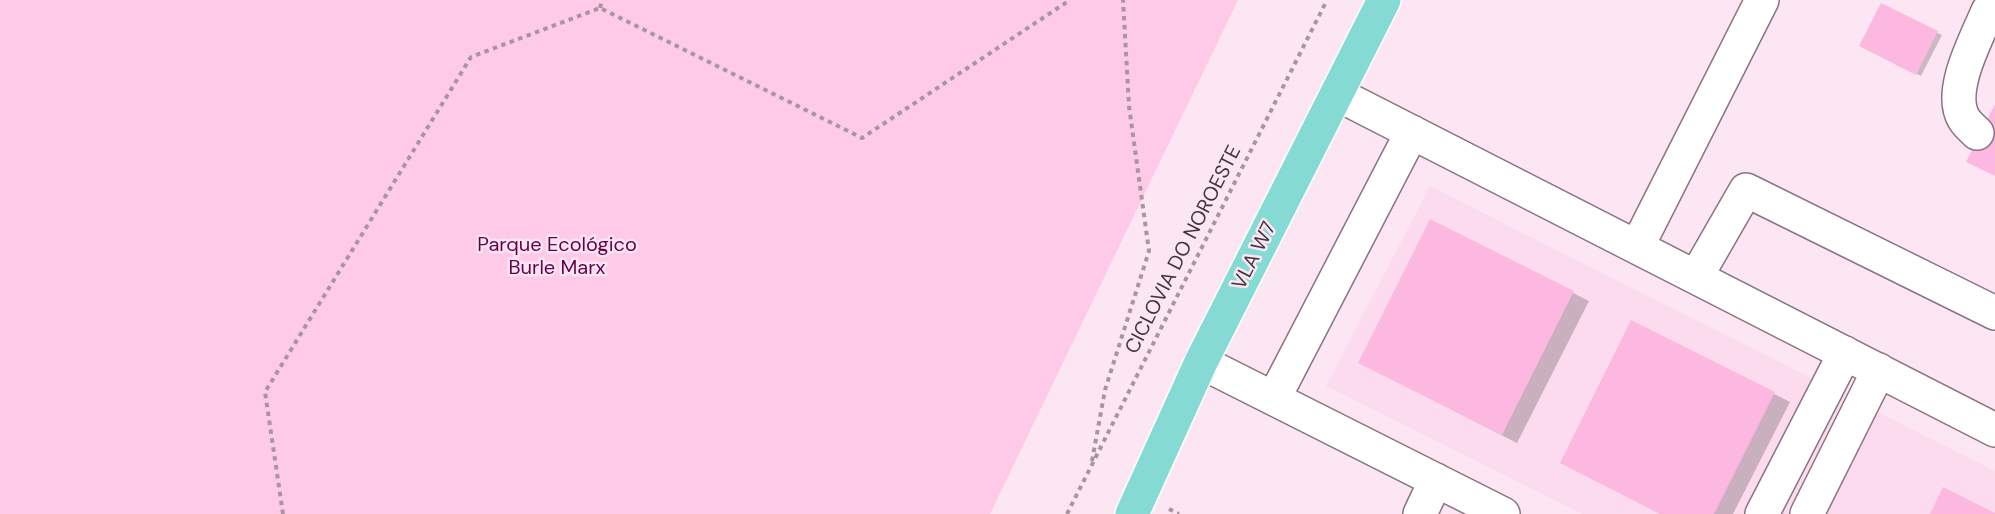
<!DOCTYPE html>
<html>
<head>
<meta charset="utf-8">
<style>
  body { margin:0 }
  canvas { display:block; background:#fce6f3 }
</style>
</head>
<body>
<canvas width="1995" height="514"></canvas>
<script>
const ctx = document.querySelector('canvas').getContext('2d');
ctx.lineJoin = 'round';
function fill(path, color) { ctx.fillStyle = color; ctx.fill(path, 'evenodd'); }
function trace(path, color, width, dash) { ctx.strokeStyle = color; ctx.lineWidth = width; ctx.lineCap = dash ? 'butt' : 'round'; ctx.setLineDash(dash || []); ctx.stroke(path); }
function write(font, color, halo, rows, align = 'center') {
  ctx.font = font + ' "DM Sans",sans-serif'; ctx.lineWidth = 5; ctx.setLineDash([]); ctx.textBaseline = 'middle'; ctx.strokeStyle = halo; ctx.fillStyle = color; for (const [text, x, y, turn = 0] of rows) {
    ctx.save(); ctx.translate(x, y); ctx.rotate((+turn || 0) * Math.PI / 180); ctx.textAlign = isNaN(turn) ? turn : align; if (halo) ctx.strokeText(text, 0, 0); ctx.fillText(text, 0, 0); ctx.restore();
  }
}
fill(new Path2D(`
  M 1430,186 L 1995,471 L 1995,514 L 1582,514 L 1326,386 Z`), '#fddbee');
fill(new Path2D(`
  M 0,0 L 1238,0 L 990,514 L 0,514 Z`), '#fecae8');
fill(new Path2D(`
  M 1882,5 L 1942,35 L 1921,76 L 1861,46 Z
  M 1431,221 L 1589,301 L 1517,443 L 1376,371 Z
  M 1632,322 L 1790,402 L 1733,514 L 1661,514 Z`), '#0003');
fill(new Path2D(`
  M 1881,3 L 1938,31 L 1916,75 L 1859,46 Z
  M 1995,104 L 1995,176 L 1966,162 Z
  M 1430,219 L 1574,291 L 1502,435 L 1358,363 Z
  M 1631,320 L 1775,392 L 1714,514 L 1660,514 L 1560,463 Z
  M 1943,487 L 1995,513 L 1995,514 L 1930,514 Z`), '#fcb8e1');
const minor = new Path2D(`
  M 1337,94 L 1995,430
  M 1977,133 C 1973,129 1967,124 1964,119 C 1947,91 1977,38 1988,11
  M 1637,247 L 1762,0
  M 1696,277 L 1746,190 L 1995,313
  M 1201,362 L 1503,514
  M 1274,398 L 1412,132
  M 1420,514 L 1436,480
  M 1762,514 L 1845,353
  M 1807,514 L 1879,370`);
const major = new Path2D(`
  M 1132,514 L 1201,362 L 1384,0`);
trace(minor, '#8b7381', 36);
trace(major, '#fff', 36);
trace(new Path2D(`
  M 600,8 L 602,0
  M 1092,461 L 1105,390 L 1149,251 L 1129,106 L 1123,0
  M 1169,509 L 1179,514
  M 283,514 L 265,392 L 471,57 L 600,8 L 862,138 L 1070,0
  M 1067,514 L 1327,0`), '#a796a0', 4, [4.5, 4.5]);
trace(minor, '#fff', 33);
trace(major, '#85dad3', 33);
write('20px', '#66004c', '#fce6f3', [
  ["Parque Ecológico",557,246],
  ["Burle Marx",557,269]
]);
write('20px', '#3f353b', '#fce6f3', [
  ["CICLOVIA DO NOROESTE",1184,250,-63],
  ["VLA W7",1255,256,-63]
]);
</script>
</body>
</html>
